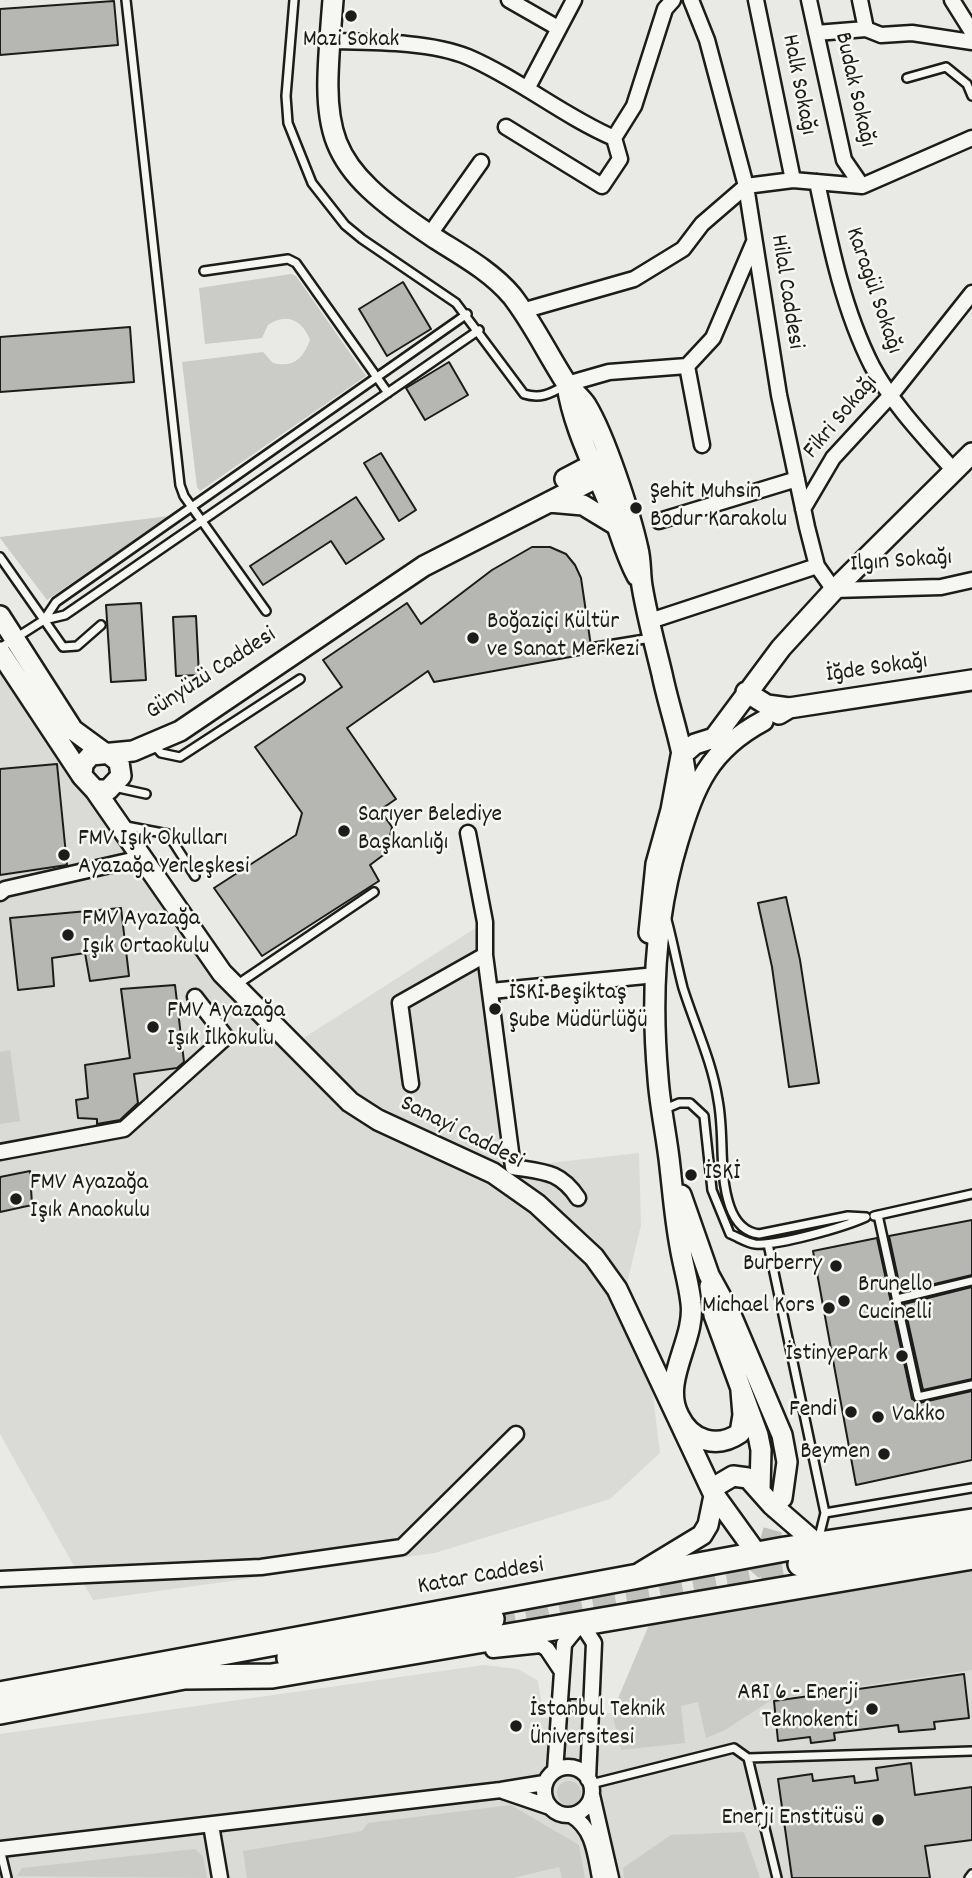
<!DOCTYPE html>
<html>
<head>
<meta charset="utf-8">
<style>
  body { margin:0 }
  canvas { display:block; background:#e9e9e5 }
</style>
</head>
<body>
<canvas width="972" height="1878"></canvas>
<script>
const ctx = document.querySelector('canvas').getContext('2d');
ctx.lineJoin = 'round';
function fill(path, color) { ctx.fillStyle = color; ctx.fill(path, 'evenodd'); }
function trace(path, color, width, dash) { ctx.strokeStyle = color; ctx.lineWidth = width; ctx.lineCap = dash ? 'butt' : 'round'; ctx.setLineDash(dash || []); ctx.stroke(path); }
function write(font, color, halo, rows, align = 'center') {
  ctx.font = font + ' Dekko,sans-serif'; ctx.lineWidth = 5; ctx.setLineDash([]); ctx.textBaseline = 'middle'; ctx.strokeStyle = halo; ctx.fillStyle = color; for (const [text, x, y, turn = 0] of rows) {
    ctx.save(); ctx.translate(x, y); ctx.rotate((+turn || 0) * Math.PI / 180); ctx.textAlign = isNaN(turn) ? turn : align; if (halo) ctx.strokeText(text, 0, 0); ctx.fillText(text, 0, 0); ctx.restore();
  }
}
fill(new Path2D(`
  M 0,663 L 141,858 L 163,905 L 205,969 L 288,1048 L 485,922 L 513,1167 L 639,1153 L 641,1225 L 624,1296 L 653,1396 L 660,1453 L 610,1499 L 435,1553 L 93,1600 L 0,1434 Z
  M 972,1565 L 972,1878 L 0,1878 L 0,1734 L 484,1665 L 518,1669 L 538,1681 L 544,1718 L 612,1713 L 649,1625 Z`), '#dadad6');
fill(new Path2D(`
  M 291,274 L 296,276 L 366,376 L 200,491 L 197,487 L 182,362 L 263,352 L 273,363 C 293,368 303,359 310,340 C 303,320 286,312 268,325 L 262,338 L 205,344 L 199,288 Z
  M 169,516 L 47,600 L 0,538 L 0,537 Z
  M 10,1050 L 20,1121 L 0,1124 L 0,1052 Z
  M 972,1568 L 972,1670 L 773,1699 L 725,1730 L 706,1738 L 698,1702 L 681,1706 L 685,1743 L 621,1750 L 612,1713 L 649,1625 Z
  M557 1793a12 12 0 1 1 24 0a12 12 0 1 1-24 0Z
  M 511,1805 L 579,1845 L 585,1878 L 562,1878 L 559,1867 L 513,1878 L 247,1878 L 243,1851 L 362,1831 L 368,1823 Z
  M 744,1832 L 760,1878 L 624,1878 L 623,1868 L 671,1835 Z
  M 195,1849 L 203,1856 L 207,1878 L 17,1876 L 22,1868 Z`), '#cbcbc7');
const building = new Path2D(`
  M 114,1 L 118,45 L 0,55 L 0,9 Z
  M 403,282 L 431,329 L 387,356 L 359,309 Z
  M 130,327 L 134,382 L 0,392 L 0,337 Z
  M 449,362 L 468,395 L 425,420 L 406,388 Z
  M 381,453 L 416,510 L 399,521 L 364,463 Z
  M 356,497 L 384,539 L 346,564 L 331,541 L 263,585 L 250,566 Z
  M 532,547 L 550,547 L 566,554 L 575,565 L 581,578 L 592,653 L 434,682 L 428,671 L 347,728 L 396,799 L 380,810 L 392,827 L 386,853 L 370,865 L 379,881 L 262,956 L 214,888 L 296,835 L 302,813 L 255,747 L 342,687 L 323,660 L 407,603 L 421,624 L 492,570 Z
  M 141,603 L 146,680 L 111,682 L 106,605 Z
  M 196,616 L 199,675 L 176,676 L 173,617 Z
  M 57,764 L 67,865 L 0,875 L 0,769 Z
  M 786,897 L 800,960 L 819,1083 L 789,1087 L 772,967 L 758,903 Z
  M 121,908 L 129,976 L 90,981 L 85,953 L 52,958 L 54,986 L 18,990 L 10,918 Z
  M 175,985 L 184,1062 L 177,1068 L 134,1074 L 138,1103 L 120,1120 L 97,1124 L 97,1119 L 78,1118 L 76,1100 L 88,1098 L 85,1065 L 130,1058 L 121,989 Z
  M 30,1171 L 32,1205 L 0,1212 L 0,1177 Z
  M 972,1220 L 972,1275 L 901,1292 L 889,1236 Z
  M 877,1238 L 912,1399 L 919,1403 L 972,1391 L 972,1460 L 856,1485 L 813,1251 Z
  M 972,1287 L 972,1379 L 923,1390 L 904,1304 Z
  M 964,1674 L 969,1718 L 934,1722 L 935,1729 L 899,1732 L 898,1725 L 834,1733 L 835,1740 L 811,1743 L 810,1737 L 778,1741 L 774,1701 Z
  M 570,1699 L 582,1699 L 581,1712 L 569,1712 Z
  M 911,1763 L 915,1795 L 972,1787 L 972,1840 L 925,1846 L 930,1878 L 792,1878 L 778,1779 L 812,1774 L 813,1781 L 854,1776 L 855,1783 L 878,1780 L 876,1768 Z`);
fill(building, '#b6b6b3');
trace(building, '#1c1c1c', 2);
trace(new Path2D(`
  M 752,1572 L 765,1557 L 782,1498`), '#c0c0bd', 19, [19, 10]);
trace(new Path2D(`
  M 492,1619 L 800,1564`), '#c0c0bd', 23, [23, 11]);
const lane = new Path2D(`
  M 126,0 L 180,485 L 184,496 L 266,611
  M 294,0 L 286,96 L 288,123 L 312,183 L 345,225 L 362,239 L 456,303 L 524,394 C 540,399 550,394 564,386
  M 907,78 L 946,67 L 967,84 L 972,96
  M 204,271 L 288,259 L 296,263 L 388,393
  M 467,314 L 56,602 L 44,620 L 65,615 L 479,330
  M 0,557 L 63,647 L 77,646 L 101,625
  M 596,647 L 651,638
  M 0,648 L 44,620
  M 153,744 L 161,753 L 180,757 L 300,679
  M 114,787 L 146,794
  M 126,826 L 168,834 L 195,876
  M 235,986 L 374,892
  M 665,1109 L 679,1103 L 690,1103 L 704,1116 L 712,1190 L 730,1234 C 738,1237 747,1243 755,1244 C 778,1246 844,1227 866,1217 L 848,1216 L 759,1234 C 744,1232 735,1221 730,1207 C 718,1172 725,1136 718,1100 C 712,1061 695,1026 683,988 C 677,965 673,942 667,920
  M 878,1215 L 918,1397 L 972,1385
  M 874,1216 L 972,1194
  M 768,1244 L 825,1513
  M 897,1299 L 972,1281
  M 818,1541 L 825,1513 L 972,1488
  M 748,1758 L 777,1878
  M 591,1784 L 734,1748 L 748,1758 L 972,1751
  M 0,1849 L 7,1878
  M 969,1878 L 972,1874`);
const street = new Path2D(`
  M 509,0 L 558,28
  M 691,0 L 707,40 L 746,186 L 779,395 L 807,527 L 817,566 L 834,590 L 941,587 L 972,580
  M 756,0 L 793,180
  M 809,0 L 844,160 L 862,186
  M 860,0 L 866,29 L 881,35 L 912,33 L 972,42
  M 952,0 L 972,32
  M 816,33 L 866,29
  M 329,41 C 371,42 429,41 468,57 C 519,79 563,116 614,138 L 634,106 L 665,9 L 673,0
  M 527,89 L 574,0
  M 506,127 L 602,186 L 620,159 L 614,138
  M 817,182 C 830,244 843,309 872,366 C 893,405 926,439 955,472
  M 430,234 L 481,162
  M 522,311 L 634,279 L 683,249 L 702,224 L 746,186 L 793,180 L 862,186 L 972,138
  M 687,366 L 702,445
  M 567,384 L 609,372 L 687,366 L 713,338 L 754,242
  M 803,509 L 833,458 L 891,395 L 972,293
  M 659,521 L 797,479
  M 650,621 L 817,566
  M 468,833 L 485,922 L 485,955 L 513,1167 C 544,1172 560,1171 578,1198
  M 0,893 L 5,889 L 141,858
  M 491,991 L 656,975
  M 411,1084 L 400,1003 L 485,955
  M 0,1152 L 124,1129 L 226,1037 L 195,997
  M 0,1579 L 261,1567 L 402,1547 L 516,1434
  M 493,1650 L 541,1645 L 547,1649 L 561,1670
  M544 1791a24 24 0 1 1 48 0a24 24 0 1 1-48 0Z
  M 555,1771 L 564,1644 L 581,1623 L 594,1643 L 588,1779
  M 503,1791 L 550,1807
  M 592,1795 L 611,1878
  M 571,1815 C 594,1829 595,1853 600,1878
  M 211,1825 L 220,1878
  M 0,1849 L 501,1790 L 544,1783`);
const secondary = new Path2D(`
  M 333,0 C 322,135 318,161 436,239 C 463,256 492,272 512,296 C 533,323 547,353 565,381 C 571,390 580,396 586,405 C 605,436 630,513 638,549 C 641,561 640,574 642,586 C 647,616 655,645 662,674 C 671,718 690,763 687,808
  M 567,385 C 573,426 593,464 609,504 C 619,528 624,552 637,576
  M 565,479 L 607,457
  M 549,502 L 583,505 L 616,525
  M 0,616 L 73,730 L 103,752
  M 0,652 L 82,776
  M 746,692 L 767,705 L 789,708 L 779,714
  M 789,708 L 972,680
  M 714,738 L 781,648 L 834,590 L 972,453
  M 109,754 L 119,762 L 121,776 L 108,790 L 95,790 L 82,776 L 83,764 L 91,755 L 133,751 L 180,731 L 424,566 L 612,470
  M 95,790 L 222,973 L 350,1102 L 378,1120 L 493,1173 L 537,1204 L 594,1257 L 617,1289 L 713,1493 L 757,1554
  M 649,933 L 656,864 L 671,810 L 681,756 L 695,744 L 714,738 L 723,747
  M 681,1195 L 709,1275 L 731,1315 L 782,1435 L 787,1462 L 782,1498
  M 710,1286 L 714,1315 L 758,1435 L 761,1450 L 760,1490
  M 741,1391 L 743,1415 L 740,1433 C 717,1449 691,1441 679,1416 C 660,1381 696,1340 691,1303 C 689,1284 683,1265 680,1246 C 675,1219 673,1193 670,1167 C 667,1137 660,1108 658,1078 C 651,1000 655,916 678,841 C 695,785 709,750 763,721
  M 641,1572 L 702,1535 L 708,1525 L 716,1486 L 733,1476 L 748,1478 L 772,1505 L 817,1544`);
const primary = new Path2D(`
  M 800,1564 L 972,1541
  M 289,1658 L 492,1619
  M 185,1677 L 272,1676 L 972,1557
  M 0,1694 L 785,1549 L 972,1521
  M 0,1712 L 200,1674`);
trace(lane, '#1c1c1c', 12);
trace(street, '#1c1c1c', 19);
trace(secondary, '#1c1c1c', 24);
trace(primary, '#1c1c1c', 28);
trace(lane, '#f6f6f2', 7);
trace(street, '#f6f6f2', 14);
trace(secondary, '#f6f6f2', 19);
trace(primary, '#f6f6f2', 23);
for (const [x, y, r, color] of [
  [351,16,7,"#1c1c1c"],
  [636,508,7,"#1c1c1c"],
  [473,638,7,"#1c1c1c"],
  [344,831,7,"#1c1c1c"],
  [64,855,7,"#1c1c1c"],
  [68,935,7,"#1c1c1c"],
  [495,1009,7,"#1c1c1c"],
  [153,1027,7,"#1c1c1c"],
  [691,1175,7,"#1c1c1c"],
  [16,1199,7,"#1c1c1c"],
  [836,1266,7,"#1c1c1c"],
  [844,1301,7,"#1c1c1c"],
  [829,1308,7,"#1c1c1c"],
  [902,1356,7,"#1c1c1c"],
  [851,1412,7,"#1c1c1c"],
  [878,1417,7,"#1c1c1c"],
  [884,1454,7,"#1c1c1c"],
  [872,1709,7,"#1c1c1c"],
  [516,1726,7,"#1c1c1c"],
  [878,1820,7,"#1c1c1c"]
]) { const dot = new Path2D(); dot.arc(x, y, r, 0, 2 * Math.PI); ctx.fillStyle = color; ctx.fill(dot); trace(dot, '#f6f6f2', 2.5); }
write('24px', '#1c1c1c', '#f6f6f2', [
  ["Mazi Sokak",351,42,"center"],
  ["Şehit Muhsin",650,494],
  ["Bodur Karakolu",650,522],
  ["Boğaziçi Kültür",487,624],
  ["ve Sanat Merkezi",487,652],
  ["Sarıyer Belediye",358,817],
  ["Başkanlığı",358,845],
  ["FMV Işık Okulları",78,841],
  ["Ayazağa Yerleşkesi",78,869],
  ["FMV Ayazağa",82,921],
  ["Işık Ortaokulu",82,949],
  ["İSKİ Beşiktaş",509,995],
  ["Şube Müdürlüğü",509,1023],
  ["FMV Ayazağa",167,1013],
  ["Işık İlkokulu",167,1041],
  ["İSKİ",705,1175],
  ["FMV Ayazağa",30,1185],
  ["Işık Anaokulu",30,1213],
  ["Burberry",822,1266,"right"],
  ["Brunello",858,1287],
  ["Cucinelli",858,1315],
  ["Michael Kors",815,1308,"right"],
  ["İstinyePark",888,1356,"right"],
  ["Fendi",837,1412,"right"],
  ["Vakko",892,1417],
  ["Beymen",870,1454,"right"],
  ["ARI 6 - Enerji",858,1695,"right"],
  ["Teknokenti",858,1723,"right"],
  ["İstanbul Teknik",530,1712],
  ["Üniversitesi",530,1740],
  ["Enerji Enstitüsü",864,1820,"right"]
], 'left');
write('24px', '#1c1c1c', '#f6f6f2', [
  ["Halk Sokağı",797,85,79],
  ["Budak Sokağı",853,90,77],
  ["Karagül Sokağı",872,291,71],
  ["Hilal Caddesi",785,292,81],
  ["Fikri Sokağı",842,418,-50],
  ["Ilgın Sokağı",901,563,-4],
  ["İğde Sokağı",877,670,-8],
  ["Günyüzü Caddesi",212,675,-33],
  ["Sanayi Caddesi",461,1134,27],
  ["Katar Caddesi",481,1578,-10]
]);
</script>
</body>
</html>
